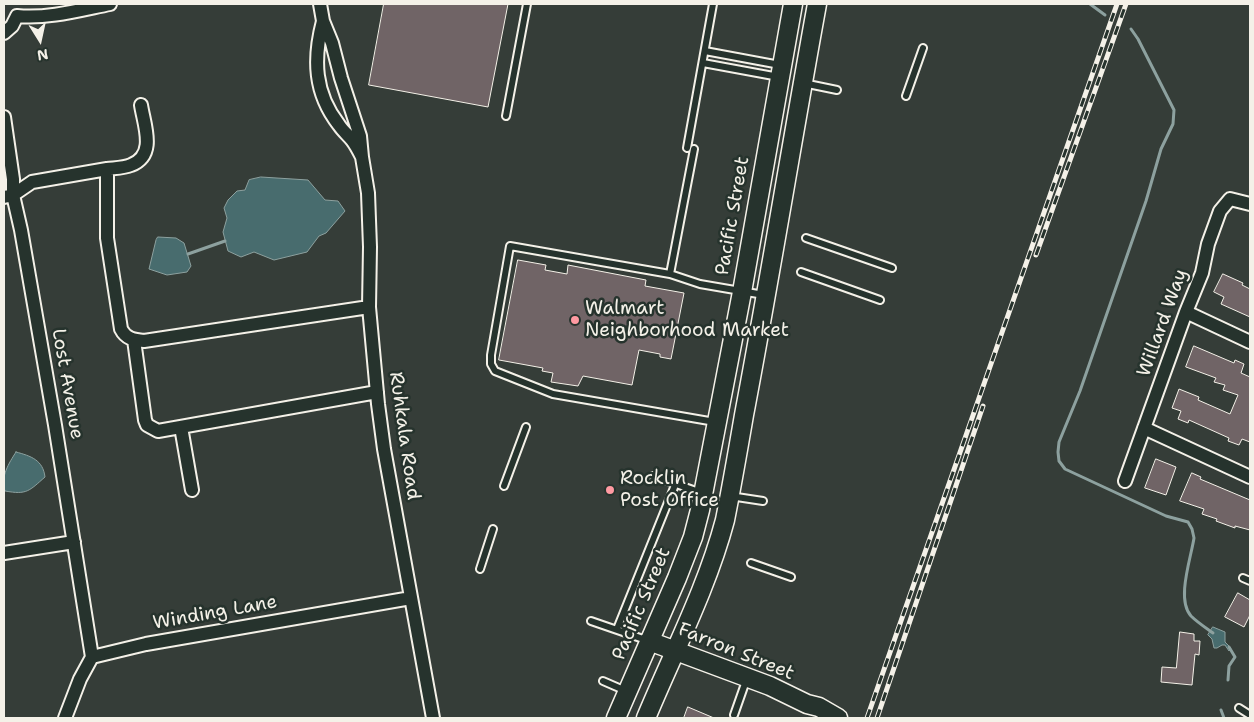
<!DOCTYPE html>
<html>
<head>
<meta charset="utf-8">
<style>
  body { margin:0 }
  #map { position:relative; width:1254px; height:722px; overflow:hidden; background:#353d38; font-family:"Shantell Sans",sans-serif }
  canvas { display:block }
  .frame { position:absolute; inset:0; border:5px solid #f4f1e8; pointer-events:none }
  .north { position:absolute; left:15px; top:15px; width:50px; height:50px; -webkit-text-stroke:4px #26332d; paint-order:stroke; rotate:170deg; font-size:14px; font-weight:700; line-height:20px; text-align:center; color:#f4f1e8 }
  .north::after { content:''; display:block; margin:auto; width:18px; height:22px; background:#f4f1e8; clip-path:polygon(50% 0,100% 100%,50% 72%,0 100%) }
</style>
</head>
<body>
<div id="map">
<canvas width="1254" height="722"></canvas>
<div class="frame"></div>
<div class="north">N</div>
</div>
<script>
const ctx = document.querySelector('canvas').getContext('2d');
ctx.lineJoin = 'round';
function fill(path, color) { ctx.fillStyle = color; ctx.fill(path, 'evenodd'); }
function trace(path, color, width, dash) { ctx.strokeStyle = color; ctx.lineWidth = width; ctx.lineCap = dash ? 'butt' : 'round'; ctx.setLineDash(dash || []); ctx.stroke(path); }
function write(font, color, halo, rows, align = 'center') {
  ctx.font = font + ' "Shantell Sans",sans-serif'; ctx.lineWidth = 5; ctx.setLineDash([]); ctx.textBaseline = 'middle'; ctx.strokeStyle = halo; ctx.fillStyle = color; for (const [text, x, y, turn = 0] of rows) {
    ctx.save(); ctx.translate(x, y); ctx.rotate((+turn || 0) * Math.PI / 180); ctx.textAlign = isNaN(turn) ? turn : align; if (halo) ctx.strokeText(text, 0, 0); ctx.fillText(text, 0, 0); ctx.restore();
  }
}
const water = new Path2D(`
  M 261,177 L 308,180 L 325,200 L 338,201 L 345,211 L 326,233 L 319,236 L 307,252 L 274,260 L 254,252 L 241,257 L 228,251 L 223,232 L 227,218 L 224,208 L 228,200 L 237,191 L 245,190 L 249,180 Z
  M 158,237 L 176,238 L 184,243 L 191,266 L 187,272 L 167,275 L 149,269 L 156,240 Z
  M 16,452 C 31,456 43,460 45,477 C 29,491 27,495 5,491 C 0,477 9,463 16,452 Z
  M 1213,627 L 1225,632 L 1225,642 L 1231,648 L 1229,651 L 1225,645 L 1222,645 L 1217,648 L 1214,648 L 1212,639 L 1208,635 Z`);
fill(water, '#486c6e');
trace(water, '#8da19f', 1);
trace(new Path2D(`
  M 1090,4 L 1105,15
  M 1131,29 L 1138,39 L 1174,110 L 1173,124 L 1161,149 L 1146,201 L 1080,391 L 1059,442 L 1058,452 L 1059,461 L 1065,469 L 1166,516 L 1188,522 L 1192,529 L 1194,538 C 1191,558 1176,600 1191,616 C 1197,622 1206,628 1213,633
  M 188,254 L 225,241
  M 1228,680 L 1229,666 L 1235,657 L 1229,647
  M 1221,710 L 1224,718`), '#8da19f', 3);
const building = new Path2D(`
  M 384,4 L 508,4 L 488,107 L 369,85 Z
  M 518,260 L 546,265 L 545,270 L 567,274 L 568,265 L 646,280 L 645,286 L 684,293 L 671,359 L 660,357 L 660,354 L 639,350 L 632,385 L 583,376 L 578,386 L 551,382 L 553,373 L 542,371 L 543,368 L 499,360 Z
  M 1223,274 L 1243,283 L 1242,285 L 1250,289 L 1250,317 L 1221,304 L 1224,297 L 1214,292 Z
  M 1194,346 L 1234,363 L 1235,360 L 1244,364 L 1241,373 L 1250,377 L 1250,442 L 1242,439 L 1239,445 L 1228,441 L 1229,438 L 1189,420 L 1188,423 L 1178,419 L 1181,411 L 1172,408 L 1179,389 L 1199,397 L 1198,400 L 1230,414 L 1238,395 L 1223,390 L 1225,385 L 1214,382 L 1216,378 L 1186,367 Z
  M 1156,459 L 1176,467 L 1166,495 L 1145,488 Z
  M 1192,473 L 1201,477 L 1200,479 L 1250,500 L 1250,530 L 1235,526 L 1235,528 L 1216,521 L 1217,519 L 1202,514 L 1204,509 L 1180,501 Z
  M 1238,593 L 1250,600 L 1250,615 L 1244,627 L 1225,617 Z
  M 1180,632 L 1194,634 L 1194,641 L 1200,641 L 1199,655 L 1195,654 L 1192,685 L 1161,682 L 1162,667 L 1176,668 Z
  M 688,707 L 714,718 L 684,718 Z`);
fill(building, '#706466');
trace(building, '#f4f1e8', 1);
const lane = new Path2D(`
  M 705,51 L 780,65
  M 703,63 L 779,77
  M 803,83 L 837,90
  M 906,96 L 923,48
  M 506,116 L 527,4
  M 687,148 L 713,4
  M 806,238 L 892,268
  M 801,272 L 880,300
  M 670,274 L 694,149
  M 715,422 L 553,394 L 495,371 L 491,364 L 491,355 L 510,246 L 670,274 L 700,284 L 764,295
  M 653,476 L 702,493
  M 504,486 L 526,427
  M 730,496 L 763,501
  M 751,563 L 791,577
  M 480,569 L 493,529
  M 1243,578 L 1250,581
  M 591,621 L 649,641
  M 617,629 L 675,485
  M 603,681 L 626,691
  M 1239,708 L 1250,715
  M 734,715 L 747,678`);
const street = new Path2D(`
  M 320,4 L 323,21 L 332,43 L 341,78 L 360,136 L 362,157 C 359,151 356,145 352,140 C 348,135 343,131 339,125 C 314,93 313,59 323,21
  M 4,33 L 12,26 L 17,16 C 48,19 80,10 110,4
  M 4,117 L 13,179 L 13,195 L 21,230 L 55,425 L 92,657
  M 362,157 L 368,193 L 370,247 L 369,307 L 378,404 L 384,449 L 433,718
  M 107,169 C 115,168 124,168 131,165 C 157,155 144,125 141,105
  M 4,197 L 13,195 L 32,182 L 107,169 L 107,238 L 121,329 C 126,339 134,340 144,341 L 369,307
  M 1186,312 L 1250,342
  M 134,340 L 145,420 L 147,425 L 158,431 L 377,392
  M 181,427 L 192,490
  M 1144,428 L 1250,477
  M 1125,481 L 1186,312 L 1202,273 L 1208,244 L 1220,211 L 1230,199 L 1250,204
  M 4,553 L 74,542
  M 65,718 L 80,679 L 92,657 L 146,644 L 411,598`);
const secondary = new Path2D(`
  M 649,641 L 770,686 L 807,704 L 819,707 L 838,718
  M 616,718 L 677,578 L 693,537 L 700,510 L 742,292 L 793,4
  M 646,718 C 673,653 707,588 725,520 C 732,485 738,450 744,415 C 770,278 792,141 817,4`);
trace(lane, '#f4f1e8', 10);
trace(street, '#f4f1e8', 16);
trace(secondary, '#f4f1e8', 21);
trace(lane, '#26332d', 6);
trace(street, '#26332d', 12);
trace(secondary, '#26332d', 18);
const rail = new Path2D(`
  M 1036,255 L 1126,4
  M 867,718 L 1117,4
  M 877,718 L 983,406`);
trace(rail, '#f4f1e8', 5);
trace(rail, '#26332d', 3, [9]);
for (const [x, y, r, color] of [
  [575,320,5,"#ff9aa2"],
  [610,490,5,"#ff9aa2"]
]) { const dot = new Path2D(); dot.arc(x, y, r, 0, 2 * Math.PI); ctx.fillStyle = color; ctx.fill(dot); trace(dot, '#26332d', 2); }
write('19px', '#f4f1e8', '#26332d', [
  ["Pacific Street",733,216,-80],
  ["Willard Way",1163,323,-70],
  ["Lost Avenue",67,384,80],
  ["Ruhkala Road",404,436,82],
  ["Pacific Street",642,604,-67],
  ["Winding Lane",215,613,-10],
  ["Farron Street",736,652,22]
]);
write('19px', '#f4f1e8', '#26332d', [
  ["Walmart",585,309],
  ["Neighborhood Market",585,331],
  ["Rocklin",620,479],
  ["Post Office",620,501]
], 'left');
</script>
</body>
</html>
